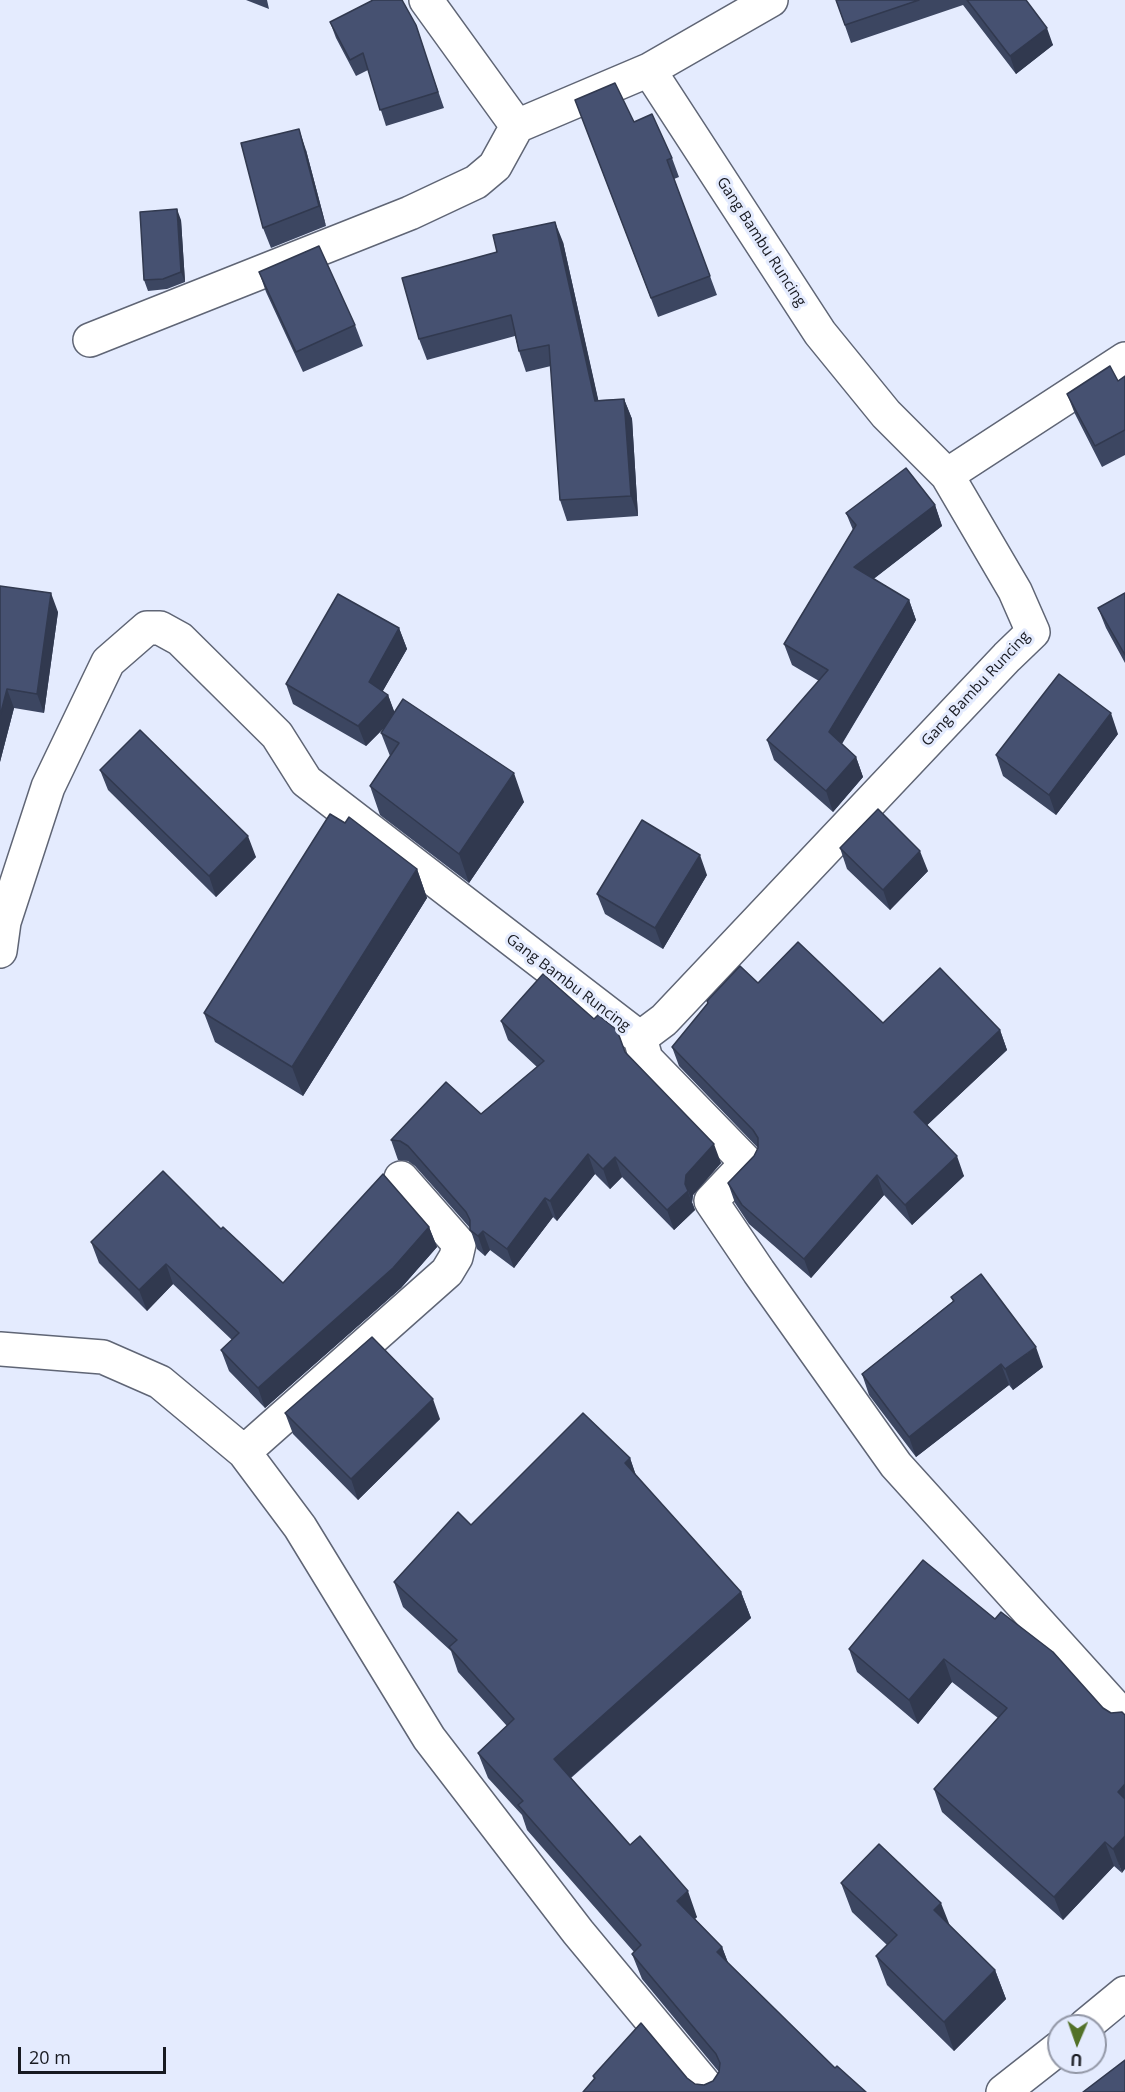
<!DOCTYPE html>
<html>
<head>
<meta charset="utf-8">
<style>
  body { margin:0 }
  #map { position:relative; width:1125px; height:2092px; overflow:hidden; background:#e4ebfe; font-family:"Open Sans",sans-serif }
  canvas { display:block }
  .north { position:absolute; left:1047px; top:2014px; width:60px; height:60px; box-sizing:border-box; background:#e4ebfe; border:2px solid #9297a6; border-radius:50%; rotate:182deg; font-size:16px; font-weight:700; line-height:24px; text-align:center; color:#181a21 }
  .north::after { content:''; display:block; margin:auto; width:21px; height:27px; background:#527128; clip-path:polygon(50% 0,100% 100%,50% 72%,0 100%) }
  .scale { position:absolute; left:18px; top:2047px; width:148px; height:27px; box-sizing:border-box; border:3px solid #181a21; border-top:0; padding-left:8px; font-size:18px; line-height:21px; white-space:nowrap; color:#181a21; -webkit-text-stroke:4px #e4ebfe; paint-order:stroke }
</style>
</head>
<body>
<div id="map">
<canvas width="1125" height="2092"></canvas>
<div class="north">U</div>
<div class="scale">20 m</div>
</div>
<script>
const ctx = document.querySelector('canvas').getContext('2d');
ctx.lineJoin = 'round';
function trace(path, color, width, dash) { ctx.strokeStyle = color; ctx.lineWidth = width; ctx.lineCap = dash ? 'butt' : 'round'; ctx.setLineDash(dash || []); ctx.stroke(path); }
function fill(path, color) { ctx.fillStyle = color; ctx.fill(path, 'evenodd'); }
function write(font, color, halo, rows, align = 'center') {
  ctx.font = font + ' "Open Sans",sans-serif'; ctx.lineWidth = 6; ctx.setLineDash([]); ctx.textBaseline = 'middle'; ctx.strokeStyle = halo; ctx.fillStyle = color; for (const [text, x, y, turn = 0] of rows) {
    ctx.save(); ctx.translate(x, y); ctx.rotate((+turn || 0) * Math.PI / 180); ctx.textAlign = isNaN(turn) ? turn : align; if (halo) ctx.strokeText(text, 0, 0); ctx.fillText(text, 0, 0); ctx.restore();
  }
}
const street = new Path2D(`
  M 426,0 L 517,126 L 649,70 L 771,0
  M 90,340 L 410,213 L 476,182 L 495,166 L 517,126
  M 947,475 L 1125,359
  M 0,951 L 4,922 L 48,787 L 108,662 L 147,628 L 160,628 L 180,639 L 277,735 L 306,781 L 640,1038
  M 640,1038 L 664,1020 L 1007,657 L 1033,632 L 1015,591 L 947,475 L 886,414 L 820,333 L 649,70
  M 640,1038 L 646,1059 L 747,1163 L 711,1201 L 759,1272 L 896,1465 L 1125,1718
  M 0,1349 L 103,1357 L 160,1382 L 244,1452 L 300,1527 L 429,1738 L 578,1932 L 711,2092
  M 244,1452 L 447,1272 L 456,1257 L 459,1244 L 401,1178
  M 1085,2026 L 1125,1993
  M 1003,2092 L 1059,2048`);
trace(street, '#5f6575', 36);
trace(street, '#fff', 33);
fill(new Path2D(`
  M 246,0 L 267,0 L 269,9 Z
  M 836,0 L 1026,0 L 1053,45 L 1016,74 L 963,5 L 851,43 Z
  M 330,22 L 421,42 L 444,108 L 386,126 L 368,70 L 356,76 L 336,38 Z
  M 575,100 L 634,122 L 672,158 L 679,177 L 674,179 L 717,295 L 658,317 Z
  M 306,150 L 326,226 L 271,248 L 263,228 Z
  M 181,220 L 185,282 L 167,289 L 148,291 L 144,280 Z
  M 563,242 L 598,400 L 624,399 L 632,419 L 638,516 L 567,521 L 560,500 L 551,366 L 526,372 L 519,351 L 515,336 L 427,360 L 419,339 Z
  M 259,272 L 355,325 L 363,346 L 303,372 L 266,292 Z
  M 1125,376 L 1125,455 L 1102,467 L 1075,414 L 1067,394 L 1118,381 Z
  M 935,505 L 942,526 L 873,579 L 909,600 L 916,620 L 842,744 L 856,757 L 863,777 L 833,812 L 774,760 L 767,740 L 819,681 L 792,665 L 784,644 L 853,530 L 846,513 Z
  M 0,586 L 58,612 L 44,713 L 14,708 L 0,762 Z
  M 1125,593 L 1125,663 L 1106,628 L 1098,608 Z
  M 399,628 L 407,649 L 382,692 L 388,695 L 394,712 L 524,802 L 469,883 L 380,815 L 370,786 L 390,756 L 381,733 L 385,727 L 366,746 L 293,704 L 286,684 Z
  M 1118,734 L 1056,815 L 1003,776 L 996,755 Z
  M 100,770 L 256,857 L 216,897 L 108,790 Z
  M 840,848 L 928,871 L 890,910 L 847,869 Z
  M 417,869 L 427,898 L 303,1096 L 215,1042 L 204,1013 Z
  M 707,875 L 663,949 L 605,914 L 597,894 Z
  M 758,983 L 883,1023 L 1000,1030 L 1007,1050 L 927,1125 L 964,1176 L 912,1225 L 884,1195 L 811,1278 L 749,1224 L 735,1203 L 728,1183 L 754,1156 L 758,1148 L 679,1066 L 672,1047 L 708,1003 L 707,1001 Z
  M 501,1021 L 625,1052 L 721,1163 L 693,1195 L 692,1203 L 695,1210 L 674,1230 L 622,1177 L 610,1189 L 595,1174 L 557,1221 L 553,1217 L 514,1268 L 490,1250 L 485,1256 L 477,1249 L 470,1228 L 415,1166 L 408,1161 L 398,1160 L 391,1140 L 481,1114 L 537,1067 L 508,1040 Z
  M 429,1227 L 437,1247 L 401,1288 L 265,1408 L 229,1371 L 221,1350 L 232,1340 L 173,1284 L 147,1311 L 99,1263 L 91,1242 L 221,1229 L 283,1283 Z
  M 951,1297 L 1043,1367 L 1013,1390 L 1009,1385 L 916,1457 L 869,1395 L 862,1374 L 953,1301 Z
  M 285,1413 L 440,1419 L 358,1500 L 293,1434 Z
  M 630,1458 L 636,1476 L 741,1592 L 751,1618 L 571,1778 L 630,1845 L 697,1917 L 695,1919 L 722,1947 L 728,1963 L 835,2068 L 866,2092 L 583,2092 L 594,2079 L 593,2076 L 687,2078 L 695,2084 L 704,2085 L 713,2081 L 719,2072 L 642,1979 L 632,1954 L 634,1952 L 527,1830 L 522,1815 L 488,1778 L 478,1753 L 507,1726 L 458,1672 L 451,1651 L 403,1607 L 394,1582 L 471,1525 Z
  M 995,1619 L 1053,1652 L 1122,1873 L 1114,1866 L 1063,1920 L 942,1812 L 934,1789 L 998,1718 L 952,1682 L 918,1724 L 857,1672 L 849,1649 Z
  M 841,1883 L 950,1926 L 995,1970 L 1006,1999 L 954,2051 L 887,1985 L 876,1956 L 887,1945 L 852,1912 Z`), '#3c4661');
fill(new Path2D(`
  M 1047,28 L 1053,45 L 1016,74 L 1010,56 Z
  M 299,129 L 306,150 L 326,226 L 319,206 Z
  M 177,209 L 181,220 L 185,282 L 181,272 Z
  M 555,222 L 563,242 L 603,421 L 595,401 Z
  M 624,399 L 632,419 L 638,516 L 631,496 Z
  M 935,505 L 942,526 L 862,588 L 854,567 Z
  M 51,593 L 58,612 L 44,713 L 37,694 Z
  M 909,600 L 916,620 L 836,753 L 829,732 Z
  M 399,628 L 407,649 L 376,703 L 369,682 Z
  M 7,689 L 14,708 L 0,762 L 0,716 Z
  M 388,695 L 396,716 L 366,746 L 358,726 Z
  M 1111,713 L 1118,734 L 1056,815 L 1049,795 Z
  M 856,757 L 863,777 L 833,812 L 826,791 Z
  M 514,773 L 524,802 L 469,883 L 459,854 Z
  M 248,836 L 256,857 L 216,897 L 209,876 Z
  M 920,851 L 928,871 L 890,910 L 883,890 Z
  M 700,855 L 707,875 L 663,949 L 655,928 Z
  M 417,869 L 427,898 L 303,1096 L 292,1067 Z
  M 1000,1030 L 1007,1050 L 921,1131 L 914,1112 Z
  M 714,1144 L 721,1163 L 693,1195 L 692,1203 L 685,1184 L 686,1175 Z
  M 588,1154 L 595,1174 L 557,1221 L 550,1201 Z
  M 957,1156 L 964,1176 L 912,1225 L 905,1205 Z
  M 615,1157 L 622,1177 L 610,1189 L 603,1169 Z
  M 877,1175 L 884,1195 L 811,1278 L 804,1259 Z
  M 688,1191 L 695,1210 L 674,1230 L 667,1210 Z
  M 545,1198 L 553,1217 L 514,1268 L 507,1249 Z
  M 429,1227 L 437,1247 L 401,1288 L 265,1408 L 258,1388 Z
  M 483,1231 L 490,1250 L 485,1256 L 478,1236 Z
  M 166,1264 L 173,1284 L 147,1311 L 139,1290 Z
  M 1036,1347 L 1043,1367 L 1013,1390 L 1005,1369 Z
  M 1001,1364 L 1009,1385 L 916,1457 L 909,1437 Z
  M 433,1399 L 440,1419 L 358,1500 L 351,1479 Z
  M 630,1458 L 639,1484 L 625,1463 Z
  M 741,1592 L 751,1618 L 563,1784 L 554,1759 Z
  M 944,1659 L 952,1682 L 918,1724 L 909,1700 Z
  M 1125,1784 L 1125,1811 L 1118,1792 Z
  M 1125,1836 L 1125,1869 L 1122,1873 L 1113,1849 Z
  M 1105,1842 L 1114,1866 L 1063,1920 L 1054,1897 Z
  M 688,1891 L 697,1917 L 686,1926 L 677,1901 Z
  M 941,1903 L 952,1931 L 934,1910 Z
  M 722,1947 L 732,1973 L 717,1952 Z
  M 995,1970 L 1006,1999 L 954,2051 L 944,2022 Z`), '#31394f');
const building = new Path2D(`
  M 373,0 L 402,0 L 416,25 L 438,92 L 380,110 L 363,53 L 350,60 L 330,22 Z
  M 836,0 L 919,0 L 845,25 Z
  M 967,0 L 1026,0 L 1047,28 L 1010,56 Z
  M 615,83 L 634,122 L 652,114 L 672,158 L 667,160 L 710,276 L 651,298 L 575,100 Z
  M 299,129 L 319,206 L 263,228 L 241,143 Z
  M 177,209 L 181,272 L 163,279 L 144,280 L 140,212 Z
  M 555,222 L 595,401 L 624,399 L 631,496 L 560,500 L 549,345 L 519,351 L 511,315 L 419,339 L 402,278 L 497,252 L 493,235 Z
  M 319,246 L 355,325 L 296,352 L 259,272 Z
  M 1110,366 L 1118,381 L 1125,376 L 1125,430 L 1095,446 L 1067,394 Z
  M 906,468 L 935,505 L 854,567 L 909,600 L 829,732 L 856,757 L 826,791 L 767,740 L 828,670 L 784,644 L 856,525 L 846,513 Z
  M 0,586 L 51,593 L 37,694 L 7,689 L 0,716 Z
  M 1125,593 L 1125,655 L 1098,608 Z
  M 338,594 L 399,628 L 369,682 L 388,695 L 358,726 L 286,684 Z
  M 1059,674 L 1111,713 L 1049,795 L 996,755 Z
  M 403,699 L 514,773 L 459,854 L 370,786 L 399,743 L 381,733 Z
  M 140,730 L 248,836 L 209,876 L 100,770 Z
  M 878,809 L 920,851 L 883,890 L 840,848 Z
  M 330,814 L 345,823 L 349,817 L 417,869 L 292,1067 L 204,1013 Z
  M 642,820 L 700,855 L 655,928 L 597,894 Z
  M 798,942 L 883,1023 L 940,968 L 1000,1030 L 914,1112 L 957,1156 L 905,1205 L 877,1175 L 804,1259 L 742,1205 L 728,1183 L 754,1156 L 758,1148 L 758,1138 L 753,1130 L 672,1047 L 708,1003 L 707,1001 L 740,966 L 758,983 Z
  M 543,974 L 594,1019 L 598,1015 L 617,1030 L 625,1052 L 714,1144 L 686,1175 L 685,1184 L 688,1191 L 667,1210 L 615,1157 L 603,1169 L 588,1154 L 550,1201 L 545,1198 L 507,1249 L 483,1231 L 478,1236 L 470,1230 L 470,1220 L 466,1212 L 408,1146 L 400,1141 L 391,1140 L 446,1082 L 481,1114 L 544,1061 L 501,1021 Z
  M 163,1171 L 221,1229 L 223,1227 L 283,1283 L 383,1174 L 429,1227 L 393,1268 L 258,1388 L 221,1350 L 239,1333 L 166,1264 L 139,1290 L 91,1242 Z
  M 981,1274 L 1036,1347 L 1005,1369 L 1001,1364 L 909,1437 L 862,1374 L 954,1301 L 951,1297 Z
  M 372,1337 L 433,1399 L 351,1479 L 285,1413 Z
  M 583,1413 L 630,1458 L 625,1463 L 741,1592 L 554,1759 L 630,1845 L 640,1836 L 688,1891 L 677,1901 L 722,1947 L 717,1952 L 835,2068 L 837,2066 L 866,2092 L 583,2092 L 595,2078 L 593,2076 L 641,2023 L 687,2078 L 695,2084 L 704,2085 L 713,2081 L 719,2072 L 720,2063 L 716,2054 L 632,1954 L 641,1945 L 518,1805 L 523,1801 L 478,1753 L 514,1719 L 449,1647 L 457,1640 L 394,1582 L 458,1512 L 471,1525 Z
  M 923,1560 L 995,1619 L 1001,1612 L 1053,1652 L 1103,1708 L 1111,1713 L 1122,1712 L 1125,1715 L 1125,1784 L 1118,1792 L 1125,1799 L 1125,1836 L 1113,1849 L 1105,1842 L 1054,1897 L 934,1789 L 1007,1708 L 944,1659 L 909,1700 L 849,1649 Z
  M 879,1844 L 941,1903 L 934,1910 L 995,1970 L 944,2022 L 876,1956 L 897,1935 L 841,1883 Z
  M 1125,2060 L 1125,2092 L 1083,2092 Z`);
fill(building, '#465171');
trace(building, '#31394f', 1.5);
write('15px', '#181a21', '#e4ebfe', [
  ["Gang Bambu Runcing",761,242,57],
  ["Gang Bambu Runcing",976,689,-47],
  ["Gang Bambu Runcing",568,983,37]
]);
</script>
</body>
</html>
